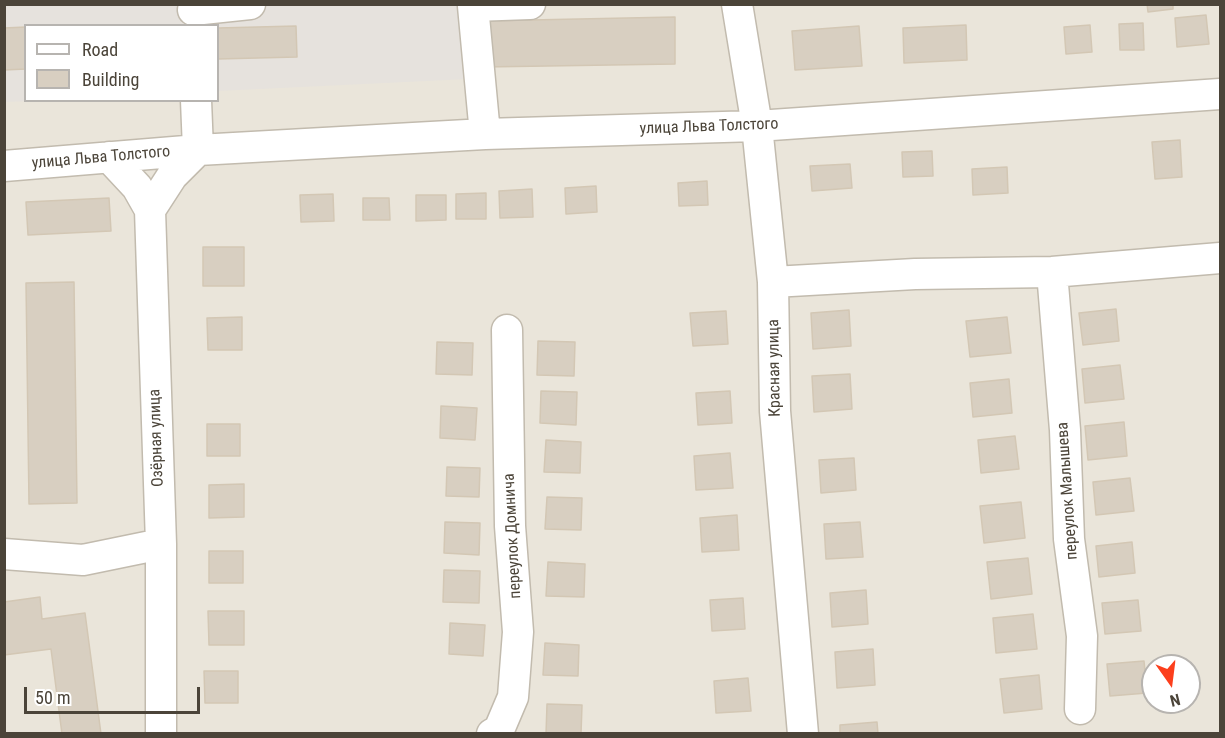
<!DOCTYPE html>
<html>
<head>
<meta charset="utf-8">
<style>
  body { margin:0 }
  #map { position:relative; width:1225px; height:738px; overflow:hidden; background:#f6f3ec; font-family:"Roboto Condensed",sans-serif }
  canvas { display:block }
  .frame { position:absolute; inset:0; border:6px solid #4b4439; pointer-events:none }
  .legend { position:absolute; left:24px; top:24px; width:195px; height:78px; box-sizing:border-box; background:#fff; border:2px solid #b7b4b0; margin:0; padding:8px 10px; list-style:none; font-size:18px; color:#4b4439 }
  .legend li { display:flex; align-items:center; gap:12px; height:30px }
  .legend b { width:30px; border:2px solid #b7b4b0 }
  .north { position:absolute; left:1141px; top:654px; width:60px; height:60px; box-sizing:border-box; background:#fff; border:2px solid #b7b4b0; border-radius:50%; rotate:166deg; font-size:16px; font-weight:700; line-height:24px; text-align:center; color:#4b4439 }
  .north::after { content:''; display:block; margin:auto; width:21px; height:27px; background:#fc3f1d; clip-path:polygon(50% 0,100% 100%,50% 72%,0 100%) }
  .scale { position:absolute; left:24px; top:687px; width:176px; height:27px; box-sizing:border-box; border:3px solid #4b4439; border-top:0; padding-left:8px; font-size:18px; line-height:21px; white-space:nowrap; color:#4b4439; -webkit-text-stroke:4px #fff; paint-order:stroke }
</style>
</head>
<body>
<div id="map">
<canvas width="1225" height="738"></canvas>
<div class="frame"></div>
<ul class="legend">
<li><b style="height:8px;background:#fff"></b>Road</li>
<li><b style="height:16px;background:#d8cfc1"></b>Building</li>
</ul>
<div class="north">N</div>
<div class="scale">50 m</div>
</div>
<script>
const ctx = document.querySelector('canvas').getContext('2d');
ctx.lineJoin = 'round';
function fill(path, color) { ctx.fillStyle = color; ctx.fill(path, 'evenodd'); }
function trace(path, color, width, dash) { ctx.strokeStyle = color; ctx.lineWidth = width; ctx.lineCap = dash ? 'butt' : 'round'; ctx.setLineDash(dash || []); ctx.stroke(path); }
function write(font, color, halo, rows, align = 'center') {
  ctx.font = font + ' "Roboto Condensed",sans-serif'; ctx.lineWidth = 6; ctx.setLineDash([]); ctx.textBaseline = 'middle'; ctx.strokeStyle = halo; ctx.fillStyle = color; for (const [text, x, y, turn = 0] of rows) {
    ctx.save(); ctx.translate(x, y); ctx.rotate((+turn || 0) * Math.PI / 180); ctx.textAlign = isNaN(turn) ? turn : align; if (halo) ctx.strokeText(text, 0, 0); ctx.fillText(text, 0, 0); ctx.restore();
  }
}
fill(new Path2D(`
  M 5,5 L 1220,5 L 1220,733 L 5,733 ZM 26,26 L 218,26 L 218,100 L 26,100 ZM 1153,666 L 1189,666 L 1189,702 L 1153,702 Z`), '#eae5da');
fill(new Path2D(`
  M 4,5 L 460,5 L 468,79 L 218,91 L 218,26 L 26,26 L 26,100 L 31,101 L 5,102 Z`), '#e6e2dd');
const building = new Path2D(`
  M 1147,4 L 1173,4 L 1173,9 L 1148,12 Z
  M 1206,15 L 1209,44 L 1177,47 L 1175,18 Z
  M 675,17 L 675,64 L 483,67 L 482,21 Z
  M 1143,23 L 1144,50 L 1120,50 L 1119,24 Z
  M 966,25 L 967,60 L 904,63 L 903,28 Z
  M 1090,25 L 1092,52 L 1066,54 L 1064,27 Z
  M 296,26 L 297,57 L 218,59 L 218,28 Z
  M 859,26 L 862,66 L 795,70 L 792,31 Z
  M 26,27 L 26,69 L 4,70 L 4,28 Z
  M 1180,140 L 1182,177 L 1155,179 L 1152,142 Z
  M 932,151 L 933,176 L 903,177 L 902,152 Z
  M 850,164 L 852,188 L 812,191 L 810,166 Z
  M 1007,167 L 1008,193 L 973,195 L 972,169 Z
  M 707,181 L 708,205 L 679,206 L 678,183 Z
  M 596,186 L 597,212 L 566,214 L 565,188 Z
  M 532,189 L 533,217 L 500,218 L 499,191 Z
  M 486,193 L 486,219 L 456,219 L 456,194 Z
  M 333,194 L 334,221 L 301,222 L 300,195 Z
  M 416,195 L 446,195 L 446,220 L 416,221 Z
  M 109,198 L 111,231 L 28,235 L 26,202 Z
  M 363,198 L 389,198 L 390,220 L 363,220 Z
  M 203,247 L 244,247 L 244,286 L 203,286 Z
  M 74,282 L 77,503 L 29,504 L 26,283 Z
  M 1116,309 L 1119,341 L 1083,345 L 1079,313 Z
  M 849,310 L 851,346 L 813,349 L 811,313 Z
  M 726,311 L 728,344 L 693,346 L 690,313 Z
  M 242,317 L 242,350 L 208,350 L 207,318 Z
  M 1007,317 L 1011,353 L 970,357 L 966,321 Z
  M 538,341 L 575,342 L 574,376 L 537,375 Z
  M 437,342 L 473,343 L 472,375 L 436,374 Z
  M 1120,365 L 1124,399 L 1085,403 L 1082,369 Z
  M 850,374 L 852,409 L 814,412 L 812,376 Z
  M 1009,379 L 1012,413 L 973,417 L 970,383 Z
  M 541,391 L 577,392 L 576,425 L 540,423 Z
  M 730,391 L 732,423 L 698,425 L 696,393 Z
  M 441,406 L 477,408 L 475,440 L 440,438 Z
  M 1124,422 L 1127,456 L 1088,460 L 1085,426 Z
  M 207,424 L 240,424 L 240,456 L 207,456 Z
  M 1015,436 L 1019,469 L 981,473 L 978,440 Z
  M 546,440 L 581,442 L 580,473 L 544,472 Z
  M 730,453 L 733,488 L 696,490 L 694,456 Z
  M 854,458 L 856,490 L 821,493 L 819,460 Z
  M 447,467 L 480,468 L 479,497 L 446,496 Z
  M 1130,478 L 1134,511 L 1096,515 L 1093,482 Z
  M 244,484 L 244,517 L 209,518 L 209,485 Z
  M 547,497 L 582,498 L 581,530 L 545,529 Z
  M 1021,502 L 1025,538 L 984,543 L 980,506 Z
  M 737,515 L 739,550 L 702,552 L 700,518 Z
  M 445,522 L 480,523 L 479,555 L 444,553 Z
  M 860,522 L 863,557 L 826,559 L 824,524 Z
  M 1132,542 L 1135,573 L 1099,577 L 1096,546 Z
  M 209,551 L 243,551 L 243,583 L 209,583 Z
  M 1028,558 L 1032,594 L 991,599 L 987,562 Z
  M 548,562 L 585,564 L 584,597 L 546,596 Z
  M 444,570 L 480,571 L 479,603 L 443,602 Z
  M 866,590 L 868,624 L 832,627 L 830,593 Z
  M 40,597 L 42,619 L 85,613 L 101,734 L 62,734 L 51,649 L 4,655 L 4,602 Z
  M 743,598 L 745,629 L 712,631 L 710,600 Z
  M 1138,600 L 1141,631 L 1105,634 L 1102,603 Z
  M 208,611 L 244,611 L 244,645 L 209,645 Z
  M 1033,614 L 1037,649 L 996,653 L 993,618 Z
  M 450,623 L 485,625 L 483,656 L 449,654 Z
  M 545,643 L 579,645 L 578,676 L 543,675 Z
  M 873,649 L 875,685 L 837,688 L 835,652 Z
  M 1144,661 L 1147,693 L 1110,696 L 1107,664 Z
  M 204,671 L 238,671 L 238,703 L 205,703 Z
  M 1039,675 L 1042,709 L 1004,713 L 1000,679 Z
  M 748,678 L 751,711 L 716,713 L 714,681 Z
  M 547,704 L 582,705 L 581,734 L 546,734 Z
  M 877,722 L 878,734 L 840,734 L 840,725 Z`);
fill(building, '#d8cfc1');
trace(building, '#d3c7b4', 1.5);
const minor = new Path2D(`
  M 737,4 L 757,126 L 773,282 L 775,411 L 803,734
  M 193,10 L 250,4
  M 196,100 L 198,150
  M 485,134 L 473,6 L 530,4
  M 109,157 L 137,187 L 150,210 L 161,544 L 161,734
  M 4,166 L 198,150 L 485,134 L 757,126 L 1220,94
  M 150,210 L 172,176 L 198,150
  M 1052,272 L 1065,430 L 1069,539 L 1082,636 L 1080,709
  M 773,282 L 915,274 L 1052,272 L 1220,258
  M 4,554 L 83,560 L 161,544
  M 492,734 L 499,730 L 513,697 L 518,632 L 510,526 L 507,330`);
trace(minor, '#c2bbae', 33);
trace(minor, '#fff', 30);
write('16px', '#4b4439', '#fff', [
  ["улица Льва Толстого",709,127,-2],
  ["улица Льва Толстого",101,158,-5],
  ["Красная улица",775,368,-91],
  ["Озёрная улица",157,438,-92],
  ["переулок Малышева",1068,491,-94],
  ["переулок Домнича",513,536,-93]
]);
</script>
</body>
</html>
